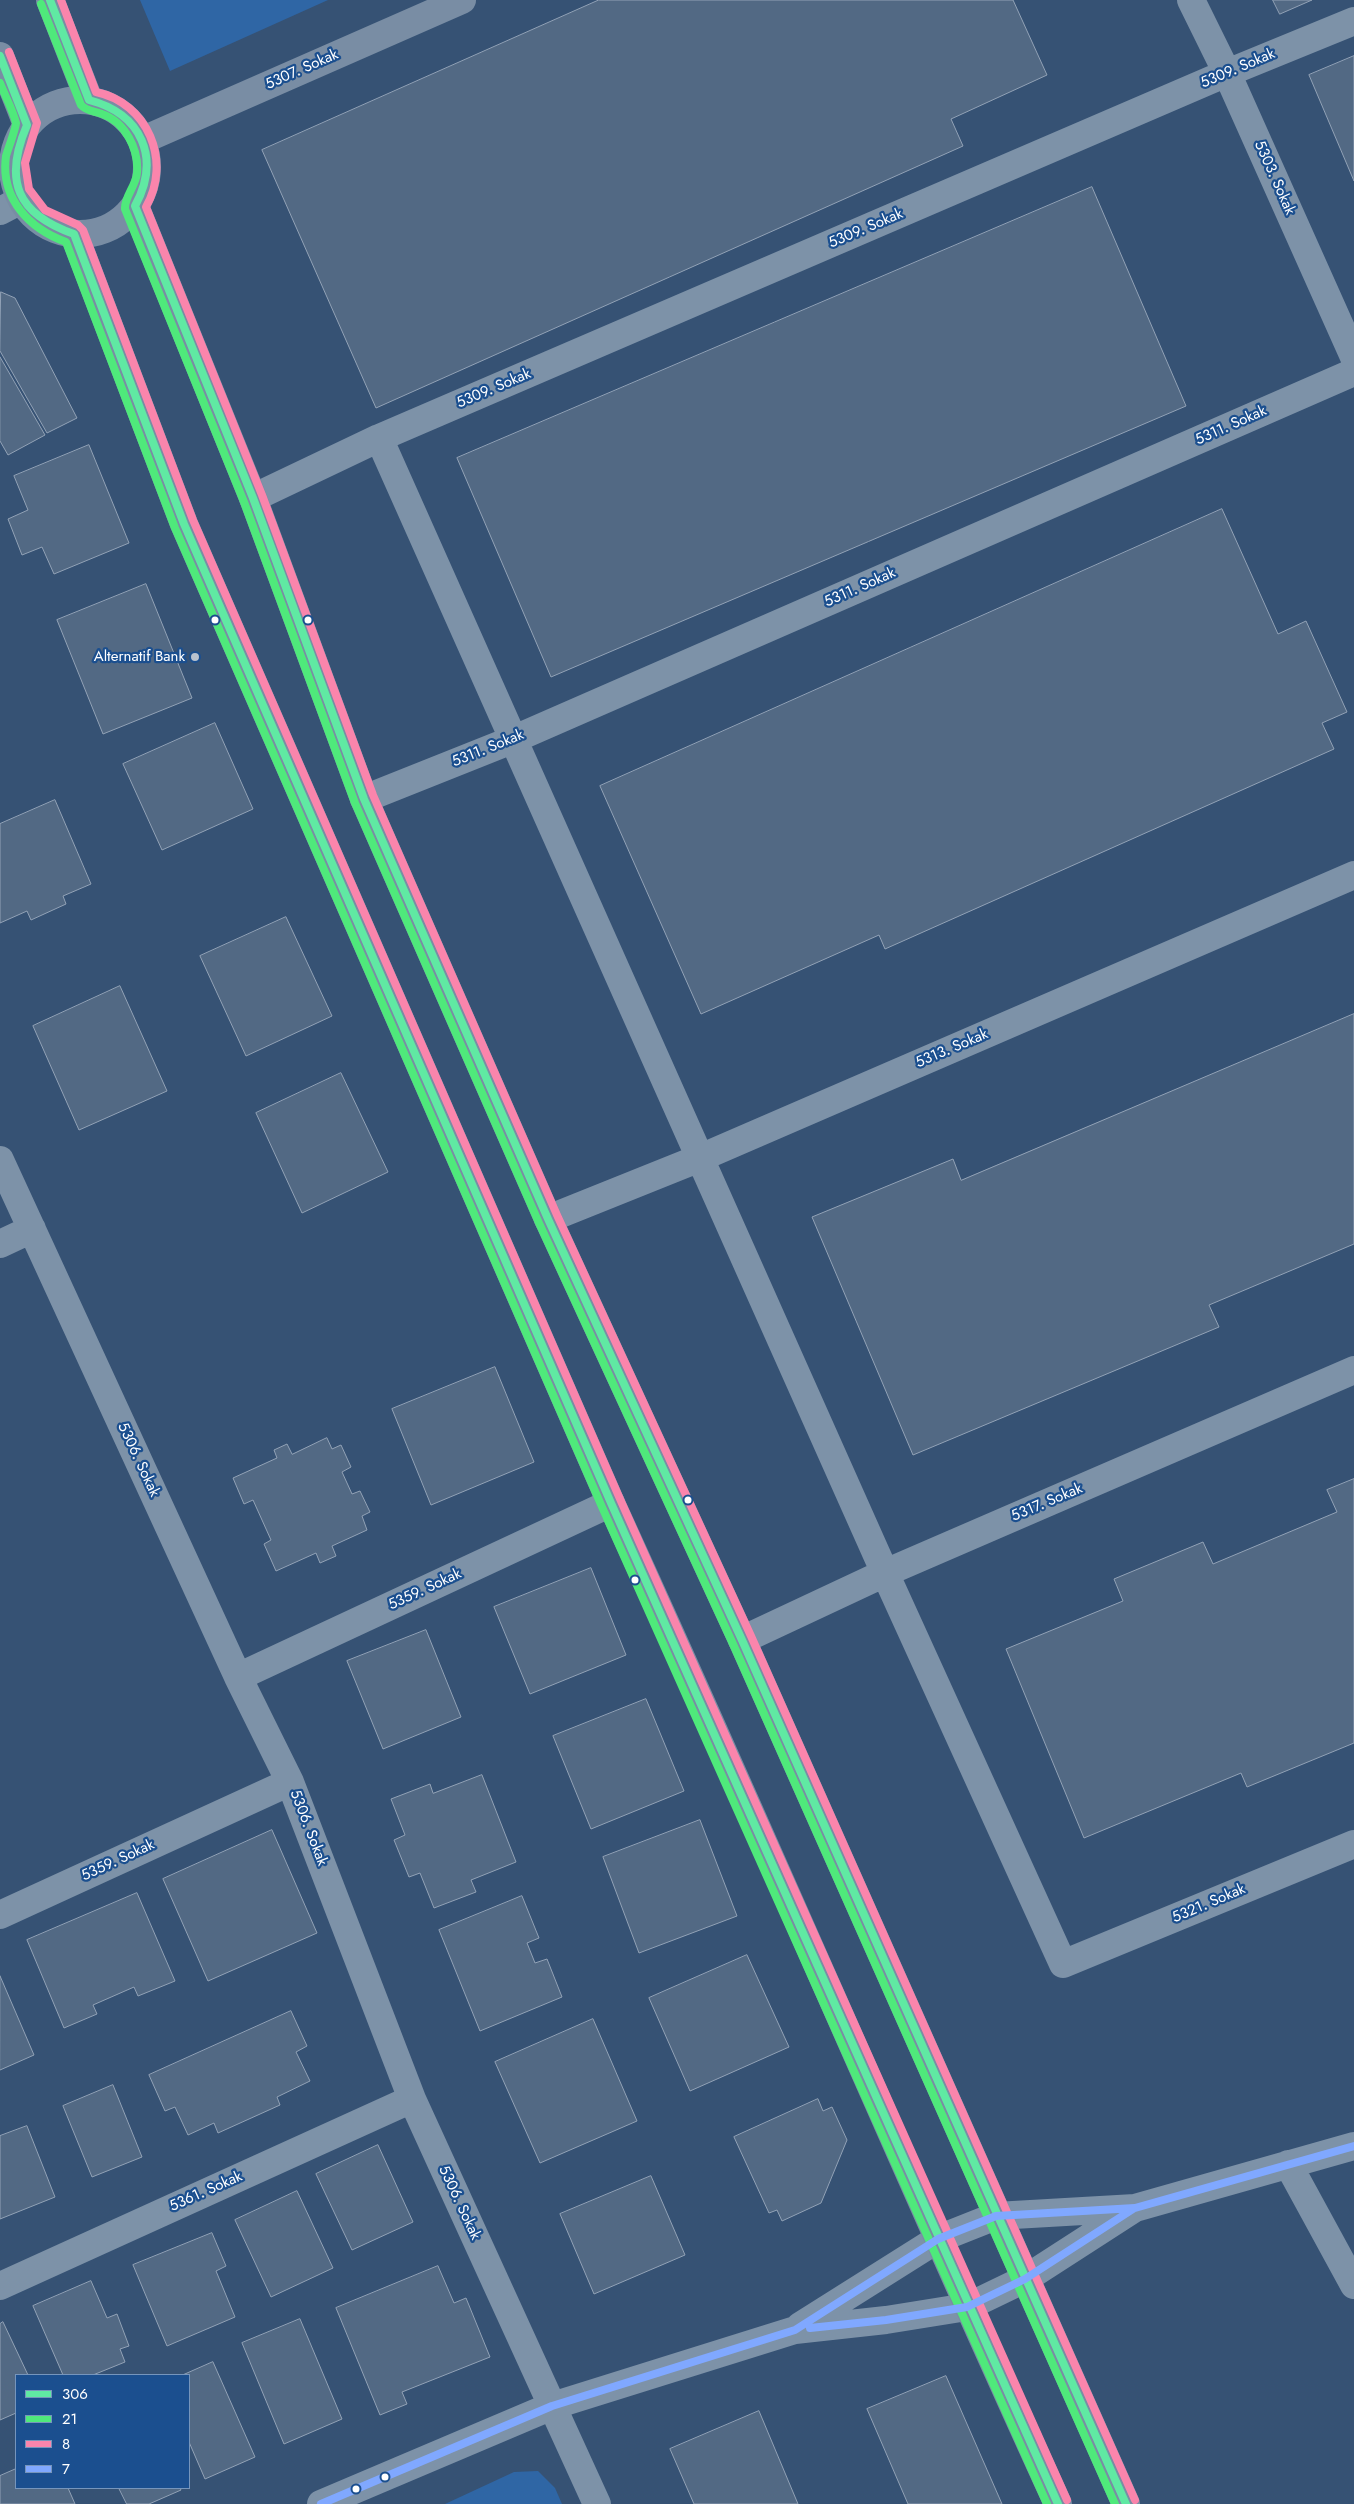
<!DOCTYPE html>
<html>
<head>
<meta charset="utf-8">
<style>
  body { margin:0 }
  #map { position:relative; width:1354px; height:2504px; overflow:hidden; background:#365274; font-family:Jost,sans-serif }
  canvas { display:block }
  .legend { position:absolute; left:15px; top:2374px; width:175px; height:115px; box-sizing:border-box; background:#1b4f8f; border:1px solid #7695bc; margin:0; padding:6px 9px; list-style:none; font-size:15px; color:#fff }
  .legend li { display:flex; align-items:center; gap:10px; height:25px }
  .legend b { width:25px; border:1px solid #7695bc }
</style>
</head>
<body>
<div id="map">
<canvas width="1354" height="2504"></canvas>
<ul class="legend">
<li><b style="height:6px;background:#60e9a3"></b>306</li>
<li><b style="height:6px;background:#4fe97b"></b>21</li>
<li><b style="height:6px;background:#fa85ac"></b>8</li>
<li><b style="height:6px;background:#80a8ff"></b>7</li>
</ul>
</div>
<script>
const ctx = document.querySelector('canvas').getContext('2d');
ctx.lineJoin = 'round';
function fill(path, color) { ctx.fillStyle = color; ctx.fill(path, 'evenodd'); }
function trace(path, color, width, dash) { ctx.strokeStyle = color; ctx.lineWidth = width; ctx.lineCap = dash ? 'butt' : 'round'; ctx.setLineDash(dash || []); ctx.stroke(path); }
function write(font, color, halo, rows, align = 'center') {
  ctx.font = font + ' Jost,sans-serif'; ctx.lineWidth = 4.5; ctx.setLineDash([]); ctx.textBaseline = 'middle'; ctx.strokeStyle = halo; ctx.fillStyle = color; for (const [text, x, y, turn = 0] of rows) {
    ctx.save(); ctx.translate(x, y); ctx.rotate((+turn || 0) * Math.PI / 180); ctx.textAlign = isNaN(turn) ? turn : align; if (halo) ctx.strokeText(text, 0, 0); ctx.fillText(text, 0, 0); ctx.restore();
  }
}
fill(new Path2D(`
  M 140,0 L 328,0 L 170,71 Z
  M 538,2471 L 555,2488 L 562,2504 L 445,2504 L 514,2472 Z`), '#2f66a5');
const building = new Path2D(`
  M 599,0 L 1013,0 L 1047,75 L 951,119 L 963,146 L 376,408 L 262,150 Z
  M 1273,0 L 1312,0 L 1280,14 Z
  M 1354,56 L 1354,181 L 1309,75 Z
  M 1092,187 L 1186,406 L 551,677 L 457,458 Z
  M 1,292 L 15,298 L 77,418 L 47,433 L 0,351 Z
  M 0,357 L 45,435 L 8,455 L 0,441 Z
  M 89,445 L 129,543 L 54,574 L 42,547 L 22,555 L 8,519 L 28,510 L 14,476 Z
  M 1222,509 L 1278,634 L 1306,621 L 1347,712 L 1322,723 L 1334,749 L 885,949 L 879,935 L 701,1014 L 600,786 Z
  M 146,584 L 192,698 L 103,734 L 57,620 Z
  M 215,723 L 253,809 L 162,850 L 123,764 Z
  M 55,800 L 91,884 L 63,896 L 66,904 L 31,920 L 27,911 L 0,923 L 0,824 Z
  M 286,917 L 332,1016 L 246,1056 L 200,956 Z
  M 120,986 L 167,1091 L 79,1130 L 33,1026 Z
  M 1354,1014 L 1354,1244 L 1209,1305 L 1219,1327 L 913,1455 L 812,1217 L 953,1159 L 961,1180 Z
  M 341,1073 L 388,1172 L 302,1213 L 256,1113 Z
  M 495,1367 L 534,1462 L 431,1505 L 392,1409 Z
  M 327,1438 L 332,1449 L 341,1445 L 351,1467 L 342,1472 L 352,1494 L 360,1491 L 370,1512 L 362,1516 L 367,1530 L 332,1546 L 336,1556 L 320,1563 L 316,1553 L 276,1571 L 264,1544 L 271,1540 L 253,1500 L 244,1504 L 233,1478 L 277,1458 L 274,1450 L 287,1444 L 292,1454 Z
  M 1354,1479 L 1354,1743 L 1247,1787 L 1241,1773 L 1084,1838 L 1006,1649 L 1123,1601 L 1114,1579 L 1203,1542 L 1213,1564 L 1337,1512 L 1327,1490 Z
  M 591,1568 L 626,1655 L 530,1694 L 494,1607 Z
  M 426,1630 L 461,1717 L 383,1749 L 347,1661 Z
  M 646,1699 L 684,1791 L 591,1829 L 553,1736 Z
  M 482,1775 L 516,1862 L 471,1880 L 476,1892 L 434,1908 L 420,1873 L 409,1877 L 394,1840 L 405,1835 L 391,1799 L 430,1784 L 433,1793 Z
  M 700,1820 L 737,1916 L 639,1953 L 603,1857 Z
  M 272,1830 L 317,1933 L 208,1981 L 163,1879 Z
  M 137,1893 L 175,1981 L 138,1996 L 134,1987 L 93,2005 L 97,2014 L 64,2028 L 27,1940 Z
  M 522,1896 L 539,1938 L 527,1943 L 535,1963 L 547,1959 L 562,1997 L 480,2031 L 439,1930 Z
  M 747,1955 L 789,2047 L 690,2091 L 649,1998 Z
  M 0,1976 L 34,2055 L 0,2070 Z
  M 291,2011 L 307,2046 L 296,2052 L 310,2081 L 277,2097 L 280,2105 L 218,2133 L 214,2123 L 188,2135 L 175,2107 L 165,2111 L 149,2075 Z
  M 593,2019 L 637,2121 L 540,2163 L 495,2062 Z
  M 113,2085 L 142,2157 L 92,2177 L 63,2106 Z
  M 818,2099 L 823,2111 L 832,2107 L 847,2140 L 821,2203 L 782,2221 L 777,2210 L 769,2213 L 734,2137 Z
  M 27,2126 L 55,2197 L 0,2219 L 0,2136 Z
  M 378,2145 L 413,2222 L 352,2250 L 316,2174 Z
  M 651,2176 L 685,2255 L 594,2294 L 560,2214 Z
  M 297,2191 L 333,2268 L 271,2297 L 235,2220 Z
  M 212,2233 L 226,2266 L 216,2271 L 235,2317 L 167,2346 L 133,2265 Z
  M 438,2266 L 454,2303 L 466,2298 L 490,2357 L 402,2392 L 407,2404 L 380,2415 L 336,2308 Z
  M 91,2281 L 107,2318 L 117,2314 L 129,2346 L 120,2349 L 125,2362 L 93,2375 L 63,2375 L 33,2306 Z
  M 300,2319 L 342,2419 L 284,2444 L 242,2343 Z
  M 3,2322 L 28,2375 L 16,2375 L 16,2413 L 0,2420 L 0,2324 Z
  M 213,2362 L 255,2457 L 205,2479 L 189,2442 L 189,2375 L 183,2375 Z
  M 946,2376 L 1002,2504 L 908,2504 L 867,2409 Z
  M 759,2411 L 798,2504 L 694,2504 L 670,2449 Z
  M 16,2469 L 16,2488 L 68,2488 L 75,2504 L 0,2504 L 0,2476 Z
  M 119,2488 L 180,2488 L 181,2490 L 149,2504 L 127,2504 Z`);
fill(building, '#526984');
trace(building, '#92a2b6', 1);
trace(new Path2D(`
  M 1191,0 L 1227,73 L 1354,357
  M 0,211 L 21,200
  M 379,438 L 885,1573 L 1063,1964 L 1354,1844
  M 253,498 L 379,438 L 1227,73 L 1354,21
  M 364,799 L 512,740 L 1354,372
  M 0,1160 L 238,1677 L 290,1782 L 412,2099 L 597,2504
  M 548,1219 L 700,1158 L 1354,875
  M 0,1244 L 32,1229
  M 742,1640 L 885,1573 L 1354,1370
  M 238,1677 L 611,1503
  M 0,1915 L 290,1782
  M 1288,2164 L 1354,2285
  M 0,2286 L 412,2099
  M 800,2326 L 938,2239 L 996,2216 L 1135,2208 L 1354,2146
  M 321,2504 L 552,2406 L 795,2330 L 886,2320 L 967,2307 L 1025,2279 L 1135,2208`), '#7d92a8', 28);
trace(new Path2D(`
  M 50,0 L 89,100
  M 0,56 L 27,125
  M13 167a67 67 0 1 1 134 0a67 67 0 1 1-134 0Z
  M 143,140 L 462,0
  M 135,206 L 253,498 L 364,799 L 548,1219 L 742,1640 L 1126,2504
  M 74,234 L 184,524 L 611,1503 C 764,1835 905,2172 1058,2504`), '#798da4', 28);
trace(new Path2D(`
  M 50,0 L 89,100 C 142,114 161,158 135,206 L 253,498 L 364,799 L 548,1219 L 742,1640 L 1126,2504
  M 0,56 L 27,125 C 3,181 17,214 74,234 L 184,524 L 611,1503 L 1058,2504`), '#60e9a3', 8);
trace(new Path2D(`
  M 41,4 L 81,105 C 86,111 94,111 102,114 C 125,122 139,149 137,173 C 136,186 124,197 125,209 L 244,502 L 355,803 L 539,1223 L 733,1644 L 1115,2504
  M 0,83 C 5,96 13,110 16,123 C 16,128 8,149 6,156 C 0,199 30,229 66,242 L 175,528 L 602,1507 L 1047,2504`), '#4fe97b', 8);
trace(new Path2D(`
  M 61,0 L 96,92 C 148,103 172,161 146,207 L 262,495 L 373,795 L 557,1215 L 751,1636 L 1135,2500
  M 9,52 L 37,123 L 25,163 L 29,189 L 45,210 L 78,225 L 83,230 L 193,520 L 620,1499 L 1067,2500`), '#fa85ac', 8);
trace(new Path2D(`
  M 810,2328 L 886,2320 L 967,2307 L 1025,2279 L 1133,2209
  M 321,2504 L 552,2406 L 795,2330 L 938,2239 L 996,2216 L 1135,2208 L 1354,2146`), '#80a8ff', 8);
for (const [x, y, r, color] of [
  [215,620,4.5,"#fff"],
  [308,620,4.5,"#fff"],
  [195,657,5,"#b9c2ce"],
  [688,1500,4.5,"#fff"],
  [635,1580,4.5,"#fff"],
  [385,2477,4.5,"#fff"],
  [356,2489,4.5,"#fff"]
]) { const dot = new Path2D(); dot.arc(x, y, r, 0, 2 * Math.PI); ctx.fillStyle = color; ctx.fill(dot); trace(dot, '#1b4f8f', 2); }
write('15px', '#fff', '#1b4f8f', [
  ["5309. Sokak",1238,69,-23],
  ["5307. Sokak",302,70,-24],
  ["5303. Sokak",1274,178,66],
  ["5309. Sokak",866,229,-23],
  ["5309. Sokak",494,389,-23],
  ["5311. Sokak",1231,426,-24],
  ["5311. Sokak",860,588,-24],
  ["5311. Sokak",488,749,-22],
  ["5313. Sokak",952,1049,-23],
  ["5306. Sokak",138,1460,65],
  ["5317. Sokak",1047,1503,-23],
  ["5359. Sokak",425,1590,-25],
  ["5306. Sokak",308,1828,69],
  ["5359. Sokak",118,1861,-25],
  ["5321. Sokak",1209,1904,-23],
  ["5361. Sokak",206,2192,-24],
  ["5306. Sokak",459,2203,65]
]);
write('15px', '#fff', '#1b4f8f', [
  ["Alternatif Bank",185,657]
], 'right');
</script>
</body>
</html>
